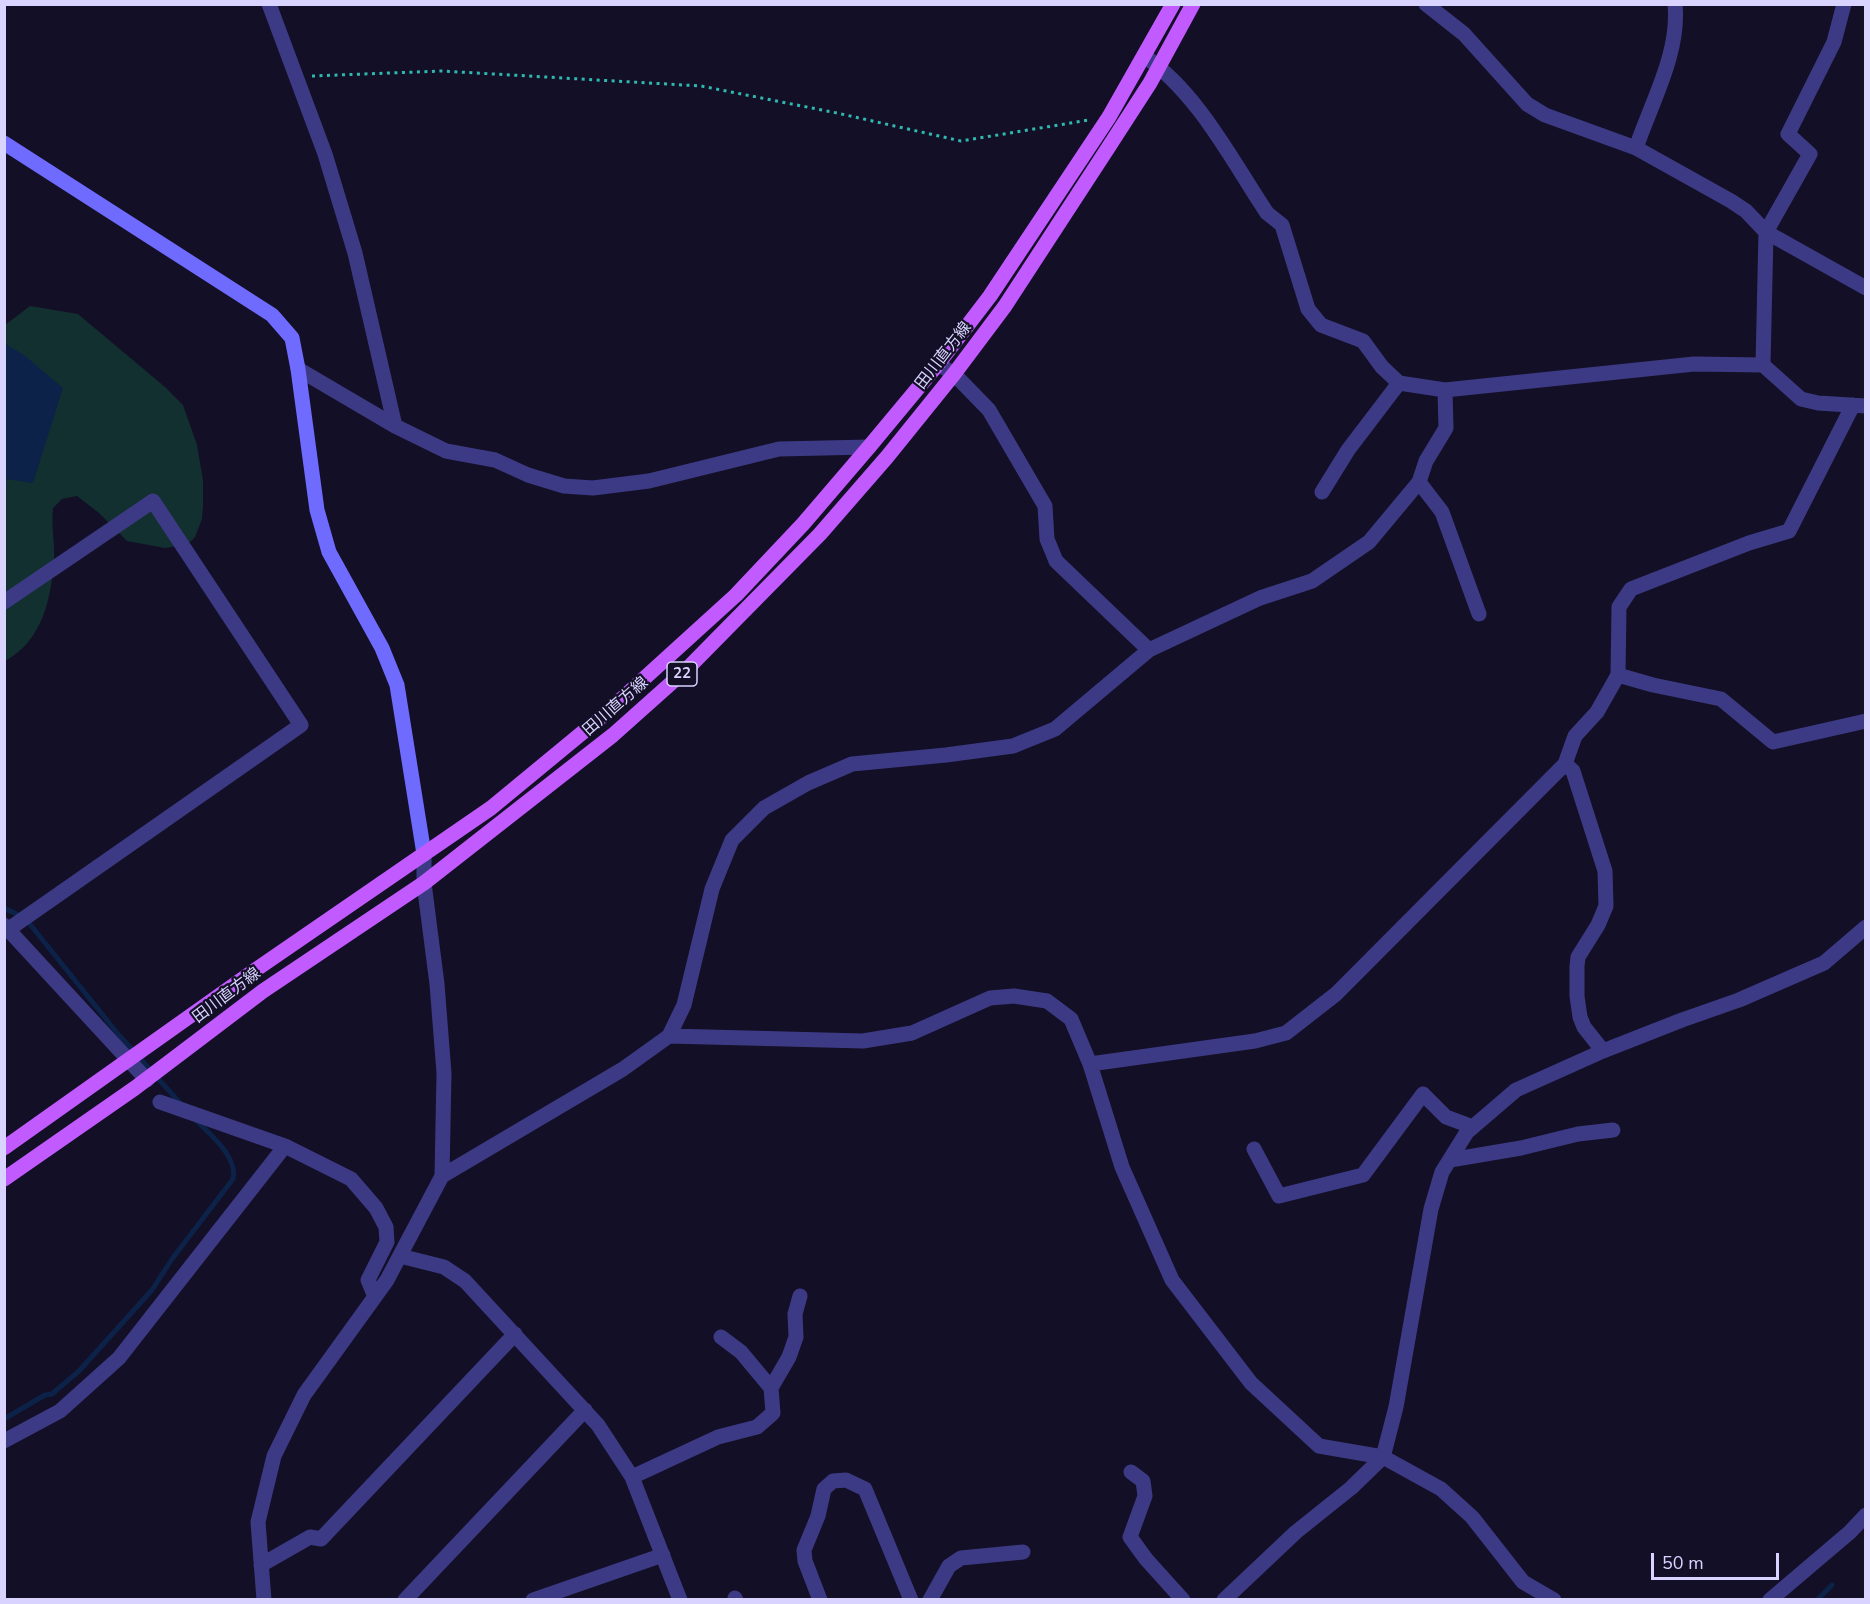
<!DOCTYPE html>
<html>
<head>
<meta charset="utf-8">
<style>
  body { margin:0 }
  #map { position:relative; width:1870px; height:1604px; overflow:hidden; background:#130f26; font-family:"Nunito Sans",sans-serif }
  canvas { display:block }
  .frame { position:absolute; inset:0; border:6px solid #d9d4ff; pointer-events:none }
  .scale { position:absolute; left:1651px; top:1553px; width:128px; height:27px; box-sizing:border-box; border:3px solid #d9d4ff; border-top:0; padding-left:8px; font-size:18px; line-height:21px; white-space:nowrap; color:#d9d4ff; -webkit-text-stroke:4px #130f26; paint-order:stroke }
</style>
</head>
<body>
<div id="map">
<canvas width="1870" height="1604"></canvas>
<div class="frame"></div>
<div class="scale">50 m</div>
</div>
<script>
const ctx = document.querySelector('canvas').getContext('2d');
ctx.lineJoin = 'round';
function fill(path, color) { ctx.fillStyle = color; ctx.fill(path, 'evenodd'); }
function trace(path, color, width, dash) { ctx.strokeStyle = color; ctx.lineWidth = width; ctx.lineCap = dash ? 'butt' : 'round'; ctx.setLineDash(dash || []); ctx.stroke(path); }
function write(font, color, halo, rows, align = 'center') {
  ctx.font = font + ' "Nunito Sans","Noto Sans JP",sans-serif'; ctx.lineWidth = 4.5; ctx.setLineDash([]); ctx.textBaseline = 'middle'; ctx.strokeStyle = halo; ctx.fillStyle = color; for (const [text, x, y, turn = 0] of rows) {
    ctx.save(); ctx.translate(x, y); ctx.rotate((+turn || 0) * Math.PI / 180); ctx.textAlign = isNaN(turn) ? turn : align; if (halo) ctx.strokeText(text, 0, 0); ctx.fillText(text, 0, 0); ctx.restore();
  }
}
fill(new Path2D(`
  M 30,306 L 78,314 L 165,387 L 183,405 L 197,445 L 203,480 L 203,506 L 202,519 L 195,537 L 188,544 L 165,548 L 127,541 L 99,513 L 77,496 L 62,499 L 53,508 C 51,525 55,543 54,560 C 51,600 42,641 5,661 L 5,325 Z`), '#12302f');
fill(new Path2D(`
  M 4,343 L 24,355 L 63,388 L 33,483 L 5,479 Z`), '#0c2248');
trace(new Path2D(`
  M 4,908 L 25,918 L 118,1034 L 181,1104
  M 4,1419 L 45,1395 L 52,1394 L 79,1371 L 152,1290 L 172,1259 L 233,1179 C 238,1156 210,1135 196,1120
  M 1817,1600 L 1832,1585`), '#0c2248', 5);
trace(new Path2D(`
  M 312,76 L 442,71 L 701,86 L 837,113 L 961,141 L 1089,120`), '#2fb8b0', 3, [3, 4.5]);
trace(new Path2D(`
  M 269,4 L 325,154 L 355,253 L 395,426
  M 1426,4 L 1464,34 L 1527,104 L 1545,115 L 1636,148 L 1731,201 L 1746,211 L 1766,232 L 1866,288
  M 1144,56 C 1198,93 1231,159 1267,213 L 1282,225 L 1308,309 L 1321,325 L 1363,341 L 1382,367 L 1399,383 L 1445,390 L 1694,364 L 1763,365 L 1801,399 L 1818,403 L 1866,406
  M 1636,148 C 1651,103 1680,53 1675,4
  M 938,364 L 954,374 L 989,410 L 1045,506 L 1047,539 L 1056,561 L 1149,650
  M 1763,365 L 1766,232 L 1810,154 L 1788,134 L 1834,42 L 1844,4
  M 298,369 L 395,426 L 446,451 L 495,460 L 528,475 L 564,486 L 593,488 L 649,481 L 779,449 L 869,447
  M 1419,482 L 1442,512 L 1479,614
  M 1322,492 L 1348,450 L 1399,383
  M 4,602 L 153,501 L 301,725 L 9,929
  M 1618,675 L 1653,685 L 1721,699 L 1773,742 L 1866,721
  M 1565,764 L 1573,771 L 1605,871 L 1606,906 L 1598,925 L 1578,957 L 1577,966 L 1577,996 L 1580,1017 L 1584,1027 L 1603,1051
  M 4,925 L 147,1080
  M 669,1036 L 863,1041 L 912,1033 L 990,998 L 1014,996 L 1047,1001 L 1071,1019 L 1090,1064 L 1122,1167 L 1172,1280 L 1251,1383 L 1319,1446 L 1383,1457 L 1441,1489 L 1472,1517 L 1523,1582 L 1554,1600
  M 1090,1064 L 1255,1041 L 1286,1033 L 1336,994 L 1565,764 L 1575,736 L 1597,712 L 1618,675 L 1619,607 L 1631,589 L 1749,543 L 1789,531 L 1853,405
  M 160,1102 L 285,1146 L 351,1179 L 376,1208 L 386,1227 L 387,1242 L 368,1280 L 375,1297
  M 1254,1149 L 1279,1196 L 1363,1175 L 1423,1094 L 1446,1117 L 1473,1127
  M 1450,1160 L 1521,1148 L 1578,1134 L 1613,1130
  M 442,1176 L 623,1069 L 669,1036 L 684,1005 L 712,889 L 732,840 L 764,808 L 808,783 L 852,764 L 946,755 L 1013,746 L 1055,729 L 1149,650 L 1260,598 L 1312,581 L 1369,542 L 1419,482 L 1426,461 L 1446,428 L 1445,390
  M 400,1256 L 444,1267 L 465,1281 L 598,1425 L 632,1477 L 680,1600
  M 771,1388 L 789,1357 L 796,1337 L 795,1314 L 800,1296
  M 4,1441 L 60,1411 L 119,1358 L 285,1146
  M 1131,1472 L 1143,1481 L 1145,1496 L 1130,1537 L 1146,1559 L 1183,1600
  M 632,1477 L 718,1437 L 757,1427 L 773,1413 L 771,1388 L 741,1352 L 721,1337
  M 261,1565 L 310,1537 L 321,1539 L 515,1334
  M 735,1598 L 736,1600
  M 264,1600 L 258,1522 L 274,1456 L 304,1395 L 387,1280 L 442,1176 L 444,1073 L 437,984 L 424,883 L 424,854
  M 405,1600 L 585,1410
  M 533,1600 L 663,1555
  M 820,1600 L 805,1561 L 804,1550 L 818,1516 L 824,1489 L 833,1481 L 846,1480 L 865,1489 L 911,1600
  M 930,1600 L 949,1566 L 961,1558 L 1023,1552
  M 1224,1600 L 1296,1532 L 1351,1488 L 1383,1457 L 1396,1407 L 1431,1209 L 1442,1172 L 1467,1132 L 1516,1090 L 1603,1051 L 1682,1020 L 1739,1000 L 1824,963 L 1866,927
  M 1770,1600 L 1850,1532 L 1866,1515`), '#3d3a85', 15);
trace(new Path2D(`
  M 4,143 L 272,315 L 292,338 L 298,369 L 317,510 L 329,552 L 382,648 L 397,685 L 424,854`), '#6f6bff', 15);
trace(new Path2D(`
  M 4,1148 L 248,975 L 491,808 L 605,714 L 736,595 L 803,524 L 869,447 L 938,364 L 990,296 L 1109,117 L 1173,4
  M 4,1179 L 135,1088 L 263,991 L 424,883 L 613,735 L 687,669 L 820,534 L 887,457 L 954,374 L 1005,306 L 1108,148 L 1150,83 L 1193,4`), '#c25bff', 15);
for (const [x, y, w] of [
  [682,674,30]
]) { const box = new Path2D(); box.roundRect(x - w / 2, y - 12, w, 24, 4.5); ctx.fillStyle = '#130f26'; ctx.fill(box); trace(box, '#d9d4ff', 1.5); }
write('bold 15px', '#d9d4ff', null, [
  ["22",682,674]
]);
write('16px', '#d9d4ff', '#130f26', [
  ["田川直方線",944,356,-52],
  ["田川直方線",616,707,-41],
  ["田川直方線",227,996,-37]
]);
</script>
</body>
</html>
